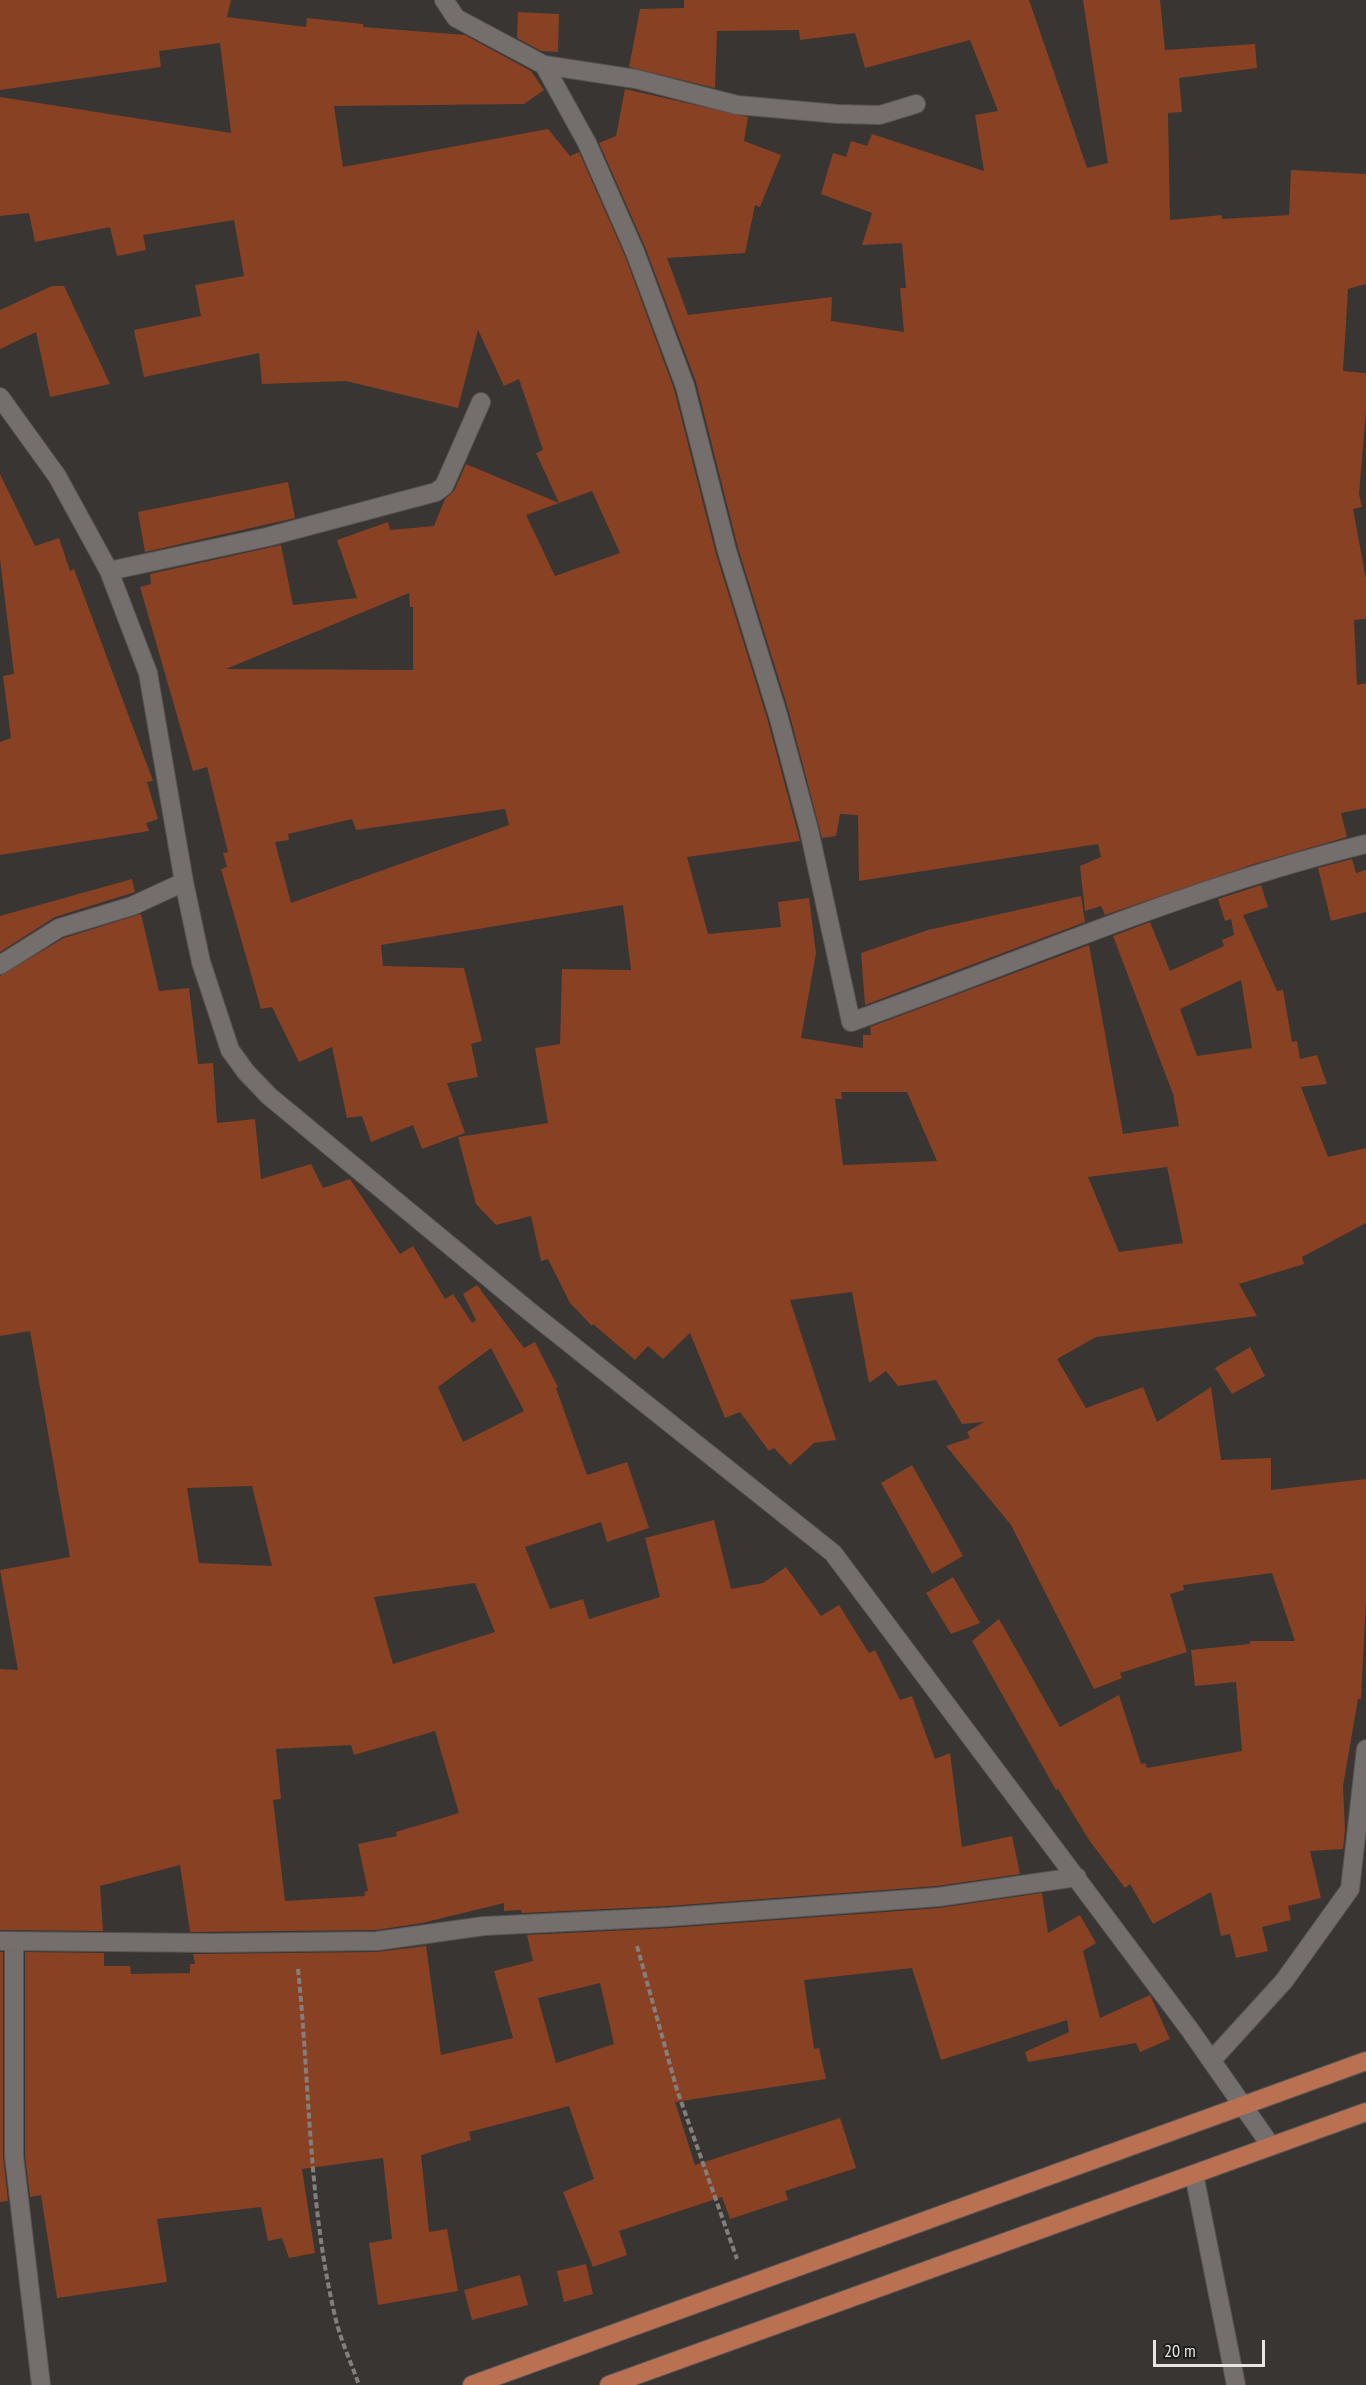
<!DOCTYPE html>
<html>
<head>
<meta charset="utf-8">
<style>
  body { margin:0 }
  #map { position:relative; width:1366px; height:2385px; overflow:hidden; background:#393533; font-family:"PT Sans Narrow",sans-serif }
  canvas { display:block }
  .scale { position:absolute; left:1153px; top:2340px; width:112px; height:27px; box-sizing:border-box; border:3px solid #e7e4e2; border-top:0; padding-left:8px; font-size:18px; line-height:21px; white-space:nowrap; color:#e7e4e2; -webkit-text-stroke:4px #1f1d1c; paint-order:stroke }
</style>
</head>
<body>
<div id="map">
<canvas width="1366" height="2385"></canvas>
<div class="scale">20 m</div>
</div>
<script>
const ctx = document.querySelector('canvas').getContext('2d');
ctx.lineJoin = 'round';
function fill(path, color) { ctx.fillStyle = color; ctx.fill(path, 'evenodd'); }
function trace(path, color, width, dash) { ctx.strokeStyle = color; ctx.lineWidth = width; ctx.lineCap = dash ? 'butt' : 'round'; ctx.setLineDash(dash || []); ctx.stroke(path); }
fill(new Path2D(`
  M 0,0 L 231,0 L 227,17 L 306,27 L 307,18 L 363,24 L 363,27 L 465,35 L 531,71 L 544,90 L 524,104 L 334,106 L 343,167 L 548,129 L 570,156 L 579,152 L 625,256 L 674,389 L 716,554 L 767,718 L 800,841 L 687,857 L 708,934 L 781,927 L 778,902 L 809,898 L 816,953 L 801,1038 L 863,1048 L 863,1035 L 871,1035 L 870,1027 L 1089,945 L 1123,1134 L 1179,1126 L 1173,1094 L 1113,936 L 1150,922 L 1170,971 L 1224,946 L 1222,940 L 1234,935 L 1231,919 L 1225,921 L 1218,899 L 1261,885 L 1268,907 L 1243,915 L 1277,991 L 1283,990 L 1292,1042 L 1297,1041 L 1300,1059 L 1317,1055 L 1327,1084 L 1301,1087 L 1328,1157 L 1366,1148 L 1366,1223 L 1302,1257 L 1304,1264 L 1239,1284 L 1257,1316 L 1096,1337 L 1057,1359 L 1086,1408 L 1143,1387 L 1157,1422 L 1211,1387 L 1221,1460 L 1271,1458 L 1271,1490 L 1366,1479 L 1366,1600 L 1361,1699 L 1358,1699 L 1343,1786 L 1345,1830 L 1343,1849 L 1310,1851 L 1321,1898 L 1288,1906 L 1291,1920 L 1262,1927 L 1268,1951 L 1236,1958 L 1230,1934 L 1221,1936 L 1211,1892 L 1153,1924 L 1130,1884 L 1125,1888 L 1089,1840 L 1058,1789 L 1056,1790 L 972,1641 L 999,1619 L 1060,1727 L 1119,1695 L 1141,1764 L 1145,1763 L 1147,1768 L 1242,1751 L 1236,1682 L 1195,1686 L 1191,1650 L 1250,1644 L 1250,1641 L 1295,1641 L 1272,1573 L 1183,1585 L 1184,1590 L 1170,1594 L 1187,1652 L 1120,1673 L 1122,1678 L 1094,1689 L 1011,1525 L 946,1446 L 970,1438 L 967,1432 L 984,1422 L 962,1424 L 936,1380 L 898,1386 L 886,1371 L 869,1383 L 852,1292 L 790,1300 L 836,1440 L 814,1443 L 790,1465 L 774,1448 L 769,1451 L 740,1412 L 725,1418 L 690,1333 L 663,1359 L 648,1346 L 635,1360 L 593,1324 L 592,1326 L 570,1303 L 548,1259 L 541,1261 L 531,1216 L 496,1225 L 476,1204 L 458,1137 L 548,1123 L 535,1048 L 560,1044 L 562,969 L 631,970 L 623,905 L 381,945 L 383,966 L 464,968 L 482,1041 L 471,1044 L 478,1077 L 447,1083 L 465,1133 L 422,1149 L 413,1125 L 371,1142 L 362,1116 L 347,1118 L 332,1047 L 299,1062 L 272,1007 L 261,1009 L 221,869 L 227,867 L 223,853 L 228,852 L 207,767 L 193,771 L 140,587 L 151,584 L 150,574 L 281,545 L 293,605 L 357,598 L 337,540 L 388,522 L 390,530 L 434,526 L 445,499 L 454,491 L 466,464 L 559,503 L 536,453 L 543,450 L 519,379 L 504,386 L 478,330 L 458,408 L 346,381 L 262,384 L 259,353 L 144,377 L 134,330 L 201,316 L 195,285 L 244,276 L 234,220 L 143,235 L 146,250 L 117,256 L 110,227 L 35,242 L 29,213 L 0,216 L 0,97 L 231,133 L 220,43 L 159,51 L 161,67 L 0,90 ZM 592,491 L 620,553 L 555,576 L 526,515 ZM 409,593 L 410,607 L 413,607 L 413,670 L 226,669 ZM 505,809 L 509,825 L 291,903 L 275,842 L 289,840 L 288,834 L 352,819 L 356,830 ZM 1241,980 L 1252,1048 L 1197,1056 L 1180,1009 ZM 841,1092 L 907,1092 L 937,1161 L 843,1165 L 835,1099 L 842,1099 ZM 1167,1167 L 1183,1243 L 1119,1252 L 1088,1177 Z
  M 684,0 L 1029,0 L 1087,168 L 1108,163 L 1083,0 L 1160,0 L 1165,50 L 1255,44 L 1257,68 L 1179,78 L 1182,112 L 1168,113 L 1170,220 L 1222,215 L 1222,219 L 1289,215 L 1291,170 L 1366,174 L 1366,284 L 1348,289 L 1343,371 L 1366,373 L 1366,411 L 1359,494 L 1362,507 L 1353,509 L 1366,579 L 1366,619 L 1354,620 L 1357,685 L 1366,683 L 1366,808 L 1341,813 L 1347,837 L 1254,864 L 1105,915 L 1101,906 L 1085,911 L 1080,866 L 1101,857 L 1098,844 L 859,881 L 858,815 L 840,814 L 836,836 L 822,838 L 789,712 L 738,548 L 696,382 L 645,247 L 599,143 L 616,136 L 625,89 L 748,117 L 744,141 L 781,155 L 760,207 L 755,205 L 745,253 L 667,258 L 688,315 L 832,297 L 831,321 L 904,332 L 900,288 L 906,288 L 902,243 L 862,245 L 872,213 L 821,194 L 833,153 L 846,157 L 851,141 L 867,146 L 872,134 L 984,171 L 975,115 L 998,111 L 970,40 L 865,68 L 855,33 L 800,40 L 799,30 L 717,31 L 715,88 L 629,67 L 640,9 L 684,8 Z
  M 518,12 L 559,14 L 558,52 L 541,51 L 517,38 Z
  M 52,286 L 64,286 L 110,384 L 50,397 L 36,332 L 0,349 L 0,310 Z
  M 0,474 L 35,546 L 59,538 L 70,571 L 74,569 L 153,781 L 147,782 L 158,819 L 146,823 L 149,831 L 0,855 L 0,742 L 11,738 L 3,676 L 14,674 L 0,559 Z
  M 288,482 L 295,518 L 145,552 L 138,512 Z
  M 1352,859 L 1356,873 L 1366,870 L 1366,912 L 1331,921 L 1318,868 Z
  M 132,879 L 135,892 L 55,917 L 0,952 L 0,916 Z
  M 1081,896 L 1085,922 L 865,1005 L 861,953 L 928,930 Z
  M 141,914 L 159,991 L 189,988 L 198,1064 L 213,1063 L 217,1123 L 255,1119 L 261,1179 L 311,1164 L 323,1188 L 350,1179 L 400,1254 L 413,1246 L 445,1299 L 453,1294 L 472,1323 L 476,1320 L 463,1294 L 477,1285 L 524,1348 L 535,1342 L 558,1387 L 556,1388 L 587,1475 L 627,1462 L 649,1528 L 607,1542 L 601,1522 L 525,1547 L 550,1609 L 583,1599 L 589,1619 L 660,1597 L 645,1538 L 714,1520 L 731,1589 L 763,1583 L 786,1567 L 821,1616 L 839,1605 L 869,1653 L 875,1650 L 900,1700 L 912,1696 L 935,1759 L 950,1753 L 962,1847 L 1012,1836 L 1020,1874 L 937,1886 L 668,1906 L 522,1913 L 521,1910 L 504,1911 L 504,1903 L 422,1923 L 376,1930 L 190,1932 L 180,1865 L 100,1886 L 103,1931 L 0,1930 L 0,1669 L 18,1670 L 0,1570 L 70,1557 L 30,1331 L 0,1336 L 0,976 L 64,938 ZM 491,1348 L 524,1411 L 463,1442 L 438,1387 ZM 252,1486 L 272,1566 L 199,1563 L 187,1488 ZM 475,1583 L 495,1632 L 393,1664 L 374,1597 ZM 435,1731 L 459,1813 L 396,1832 L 397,1836 L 358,1844 L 368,1891 L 364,1892 L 365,1896 L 285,1901 L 273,1800 L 281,1799 L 276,1749 L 351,1745 L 354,1755 Z
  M 1250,1347 L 1265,1376 L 1232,1394 L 1215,1368 Z
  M 912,1465 L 963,1556 L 932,1574 L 881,1483 Z
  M 953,1577 L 980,1623 L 951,1634 L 926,1593 Z
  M 1042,1893 L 1048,1933 L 1080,1915 L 1096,1943 L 1083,1951 L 1100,2018 L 1150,1995 L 1170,2039 L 1140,2052 L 1136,2043 L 1028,2062 L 1025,2052 L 1069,2032 L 1067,2020 L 941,2060 L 912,1968 L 804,1980 L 814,2049 L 819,2048 L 826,2079 L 675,2102 L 695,2165 L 840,2118 L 856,2168 L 785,2191 L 788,2200 L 730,2219 L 722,2197 L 619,2231 L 627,2255 L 593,2267 L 563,2192 L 594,2179 L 569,2106 L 469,2132 L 471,2140 L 421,2155 L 429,2232 L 447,2229 L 458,2291 L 378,2305 L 369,2243 L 392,2239 L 383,2158 L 302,2169 L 315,2253 L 289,2258 L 282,2238 L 268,2241 L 261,2207 L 157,2219 L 167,2282 L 57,2298 L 41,2195 L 30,2197 L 25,2155 L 25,1952 L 104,1953 L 104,1966 L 130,1966 L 131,1974 L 190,1973 L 190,1964 L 195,1964 L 193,1954 L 377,1952 L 426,1946 L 441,2055 L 513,2038 L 494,1971 L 533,1961 L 527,1935 L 670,1928 L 939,1908 ZM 600,1983 L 614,2044 L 556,2063 L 538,1998 Z
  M 0,1952 L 3,1952 L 3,2156 L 8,2201 L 0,2202 Z
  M 586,2264 L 593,2294 L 564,2302 L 557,2271 Z
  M 520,2275 L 528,2305 L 472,2320 L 464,2290 Z`), '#884123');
const minor = new Path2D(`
  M 444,0 L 456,18 L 544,65 L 636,79 L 737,105 L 838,114 L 880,115 L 916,104
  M 544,65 L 587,143 L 635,252 L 685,386 L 727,551 L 778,715 L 809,830 L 851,1022 C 1022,961 1189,887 1366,844
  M 0,397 L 57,476 L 109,571 L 148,673 L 184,882 L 201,962 L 230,1050 L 246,1072 L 269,1096 L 529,1311 L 833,1553 L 1190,2030 L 1271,2146
  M 109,571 L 267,537 L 436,492 L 444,486 L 481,402
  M 0,965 L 59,928 L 132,906 L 184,882
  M 0,1941 L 214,1943 L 377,1941 L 484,1926 L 669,1917 L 938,1897 L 1077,1877
  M 14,1943 L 14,2156 L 41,2385
  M 1212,2060 L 1284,1981 L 1350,1889 L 1366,1749
  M 1194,2174 L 1236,2385`);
const major = new Path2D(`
  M 472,2385 L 1366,2061
  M 609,2385 L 1366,2112`);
trace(minor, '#585453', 20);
trace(major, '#585453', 20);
trace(new Path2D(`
  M 637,1946 L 677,2090 L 737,2259
  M 298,1969 C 310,2084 308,2202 335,2316 C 340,2339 351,2362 359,2385`), '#837f7d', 4, [6, 3]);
trace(minor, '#746f6d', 18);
trace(major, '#b97152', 18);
</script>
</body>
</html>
